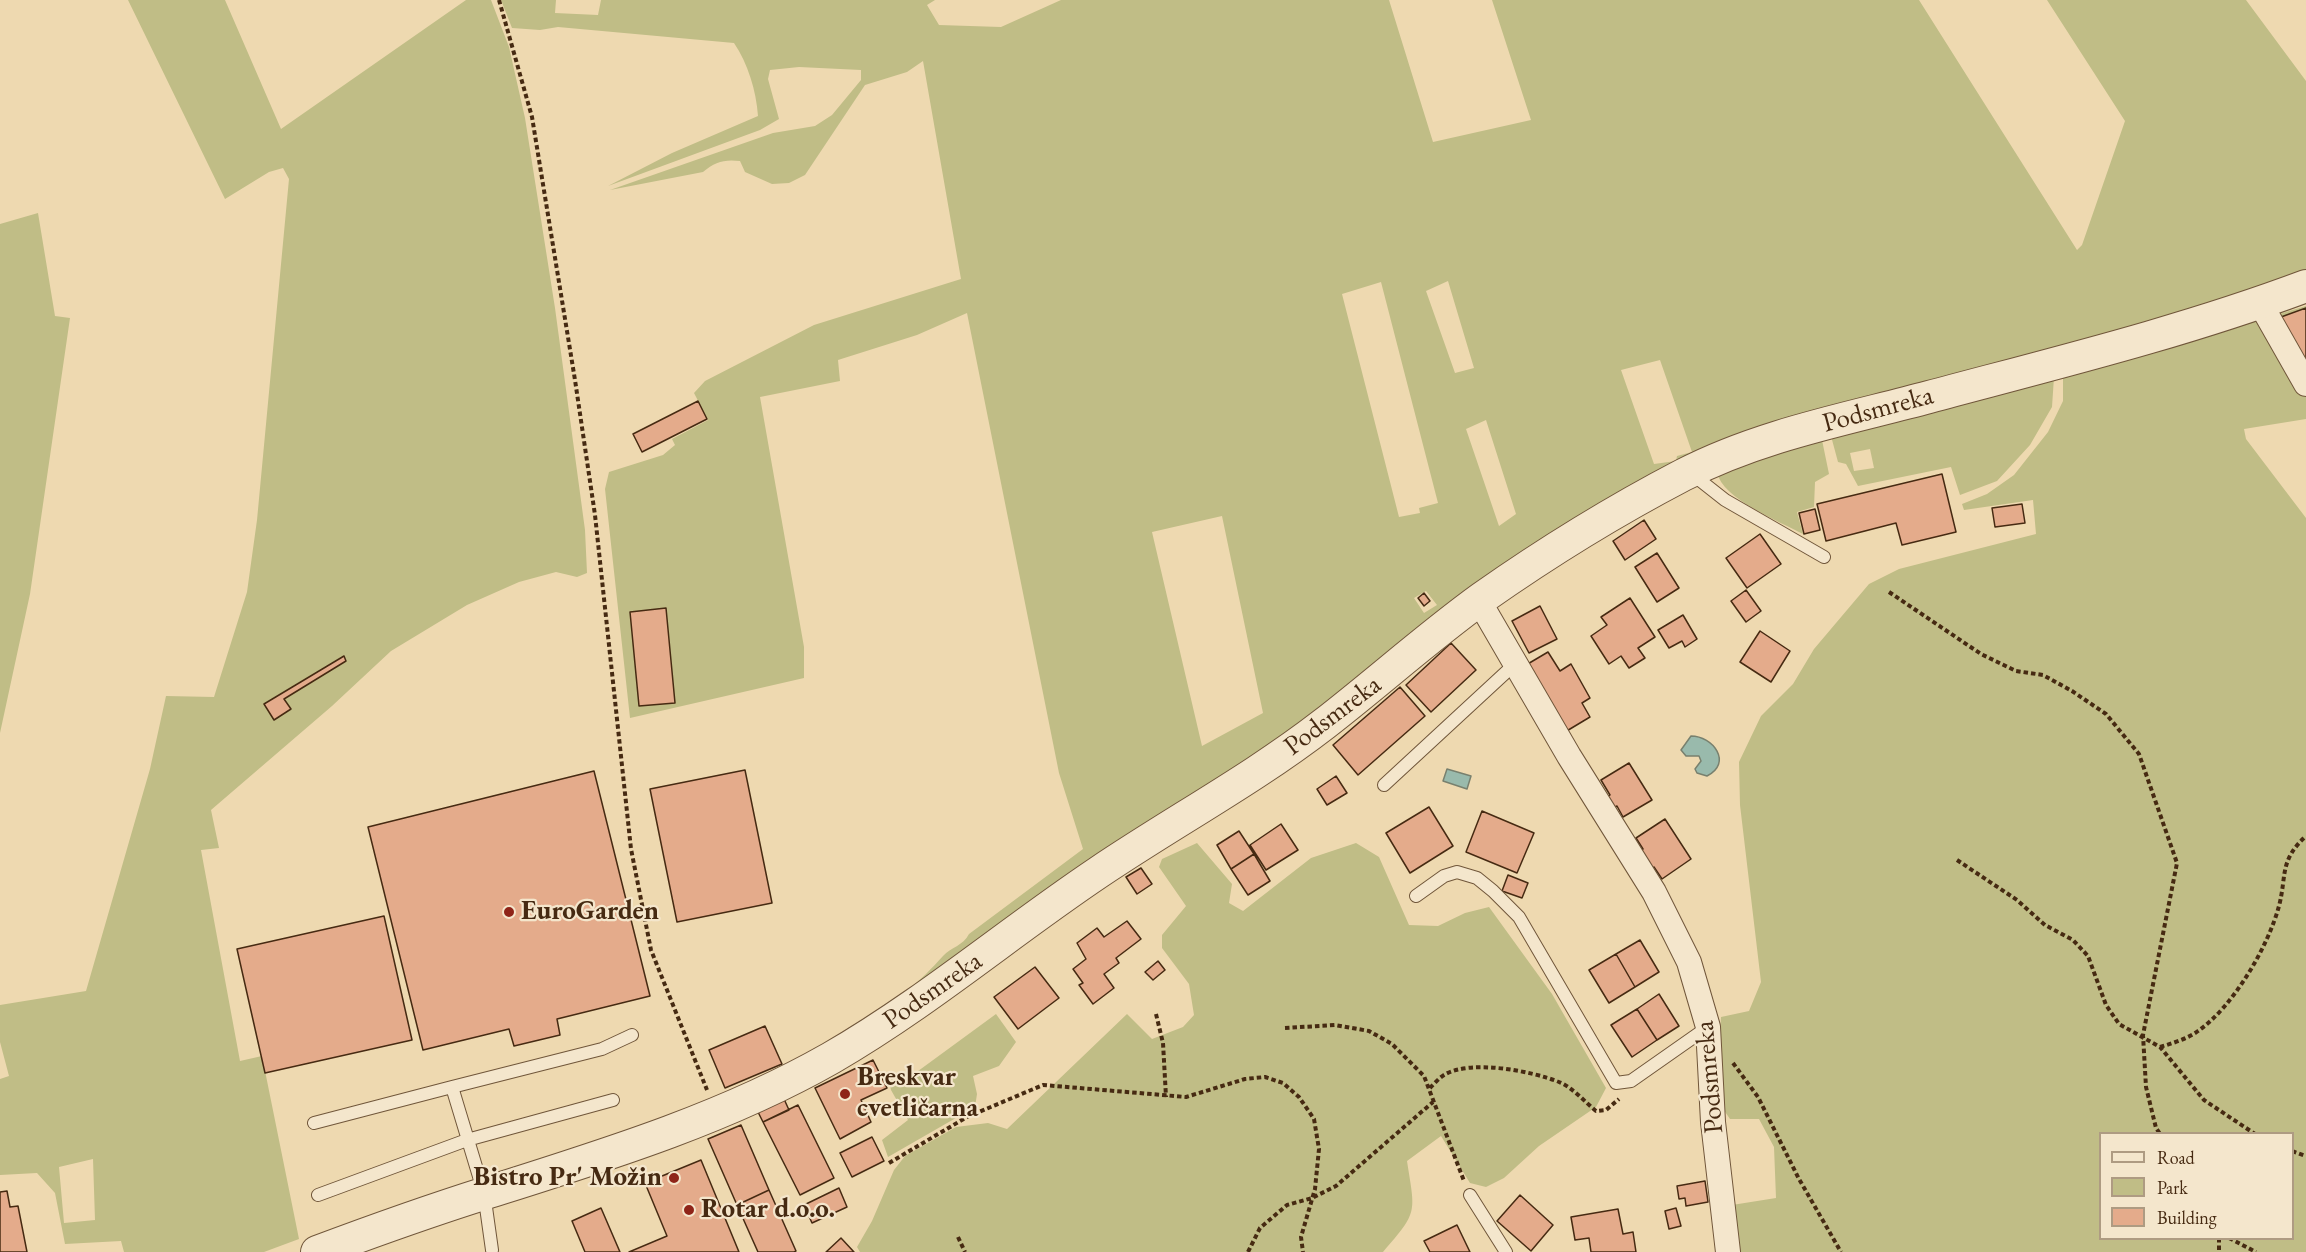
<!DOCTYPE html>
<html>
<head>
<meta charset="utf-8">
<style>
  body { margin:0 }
  #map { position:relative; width:2306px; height:1252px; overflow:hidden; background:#eed9b0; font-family:"EB Garamond",serif }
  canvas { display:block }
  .legend { position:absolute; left:2099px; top:1132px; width:195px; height:108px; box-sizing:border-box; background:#f4e6cc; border:2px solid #ae9b82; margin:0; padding:8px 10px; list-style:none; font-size:18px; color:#462a12 }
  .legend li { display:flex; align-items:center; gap:12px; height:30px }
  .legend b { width:30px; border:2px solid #ae9b82 }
</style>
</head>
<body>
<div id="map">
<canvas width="2306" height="1252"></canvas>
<ul class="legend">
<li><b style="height:8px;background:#f4e6cc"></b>Road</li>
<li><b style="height:16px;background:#c0bd86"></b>Park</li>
<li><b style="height:16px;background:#e4ab8b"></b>Building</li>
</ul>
</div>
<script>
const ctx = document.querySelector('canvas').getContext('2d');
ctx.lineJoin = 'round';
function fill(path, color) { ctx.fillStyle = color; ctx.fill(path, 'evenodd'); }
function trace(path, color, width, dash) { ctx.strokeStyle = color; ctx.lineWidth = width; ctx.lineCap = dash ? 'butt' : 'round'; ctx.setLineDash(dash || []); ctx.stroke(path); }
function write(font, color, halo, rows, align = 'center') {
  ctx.font = font + ' "EB Garamond",serif'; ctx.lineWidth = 4.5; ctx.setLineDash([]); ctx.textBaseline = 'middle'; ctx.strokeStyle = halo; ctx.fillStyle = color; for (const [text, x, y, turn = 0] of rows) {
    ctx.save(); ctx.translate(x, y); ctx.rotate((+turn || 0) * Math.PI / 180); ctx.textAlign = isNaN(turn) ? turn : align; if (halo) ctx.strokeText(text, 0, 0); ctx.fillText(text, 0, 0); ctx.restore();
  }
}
fill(new Path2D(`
  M 128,0 L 225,0 L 281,129 L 466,0 L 491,0 L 509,47 L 525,118 L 555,308 L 585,530 L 587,573 L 577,577 L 556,572 L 519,582 L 467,605 L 391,651 L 332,706 L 211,810 L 219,848 L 201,850 L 240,1061 L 262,1056 L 299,1239 L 264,1252 L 124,1252 L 121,1241 L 65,1244 L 55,1193 L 37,1173 L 0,1175 L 0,1079 L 9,1076 L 0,1042 L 0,1005 L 86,991 L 150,769 L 166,696 L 214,697 L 247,592 L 257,520 L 289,179 L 283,168 L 269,172 L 225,199 ZM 93,1159 L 95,1220 L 64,1223 L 59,1167 Z
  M 501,0 L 556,0 L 555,13 L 598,15 L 601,0 L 935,0 L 927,5 L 939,25 L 1001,27 L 1061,0 L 1389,0 L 1433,142 L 1531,120 L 1492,0 L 1919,0 L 2077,250 L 2082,245 L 2125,121 L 2047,0 L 2246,0 L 2306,81 L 2306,275 L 2188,315 L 1758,431 L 1346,695 L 910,993 L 907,990 C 921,980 931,969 943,956 C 951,947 963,946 969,934 L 1083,849 L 1059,773 L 967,313 L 917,335 L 838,360 L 840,381 L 760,397 L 804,647 L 804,678 L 630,718 L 605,489 L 609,472 L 663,455 L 675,445 L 672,439 L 708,420 L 694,393 L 705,381 L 814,325 L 961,279 L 923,61 L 907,72 L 865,85 L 805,175 L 789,183 L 772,184 L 745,172 L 740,161 C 724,159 715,162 703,172 L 610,190 L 773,133 L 815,126 L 832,115 L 861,80 L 861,70 L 799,67 L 770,70 L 768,79 L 779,119 L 760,130 L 608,186 L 672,153 L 758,116 C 756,90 748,64 734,43 L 558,27 L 540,30 L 512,28 ZM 1448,281 L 1474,368 L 1455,373 L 1426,291 ZM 1381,282 L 1438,503 L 1419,508 L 1420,513 L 1399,517 L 1342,294 ZM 1660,360 L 1692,452 L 1677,456 L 1676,461 L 1654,464 L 1621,370 ZM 1486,420 L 1516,514 L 1499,526 L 1466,429 ZM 1222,516 L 1263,713 L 1202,746 L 1152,532 ZM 1426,591 L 1437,605 L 1424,613 L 1414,598 Z
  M 38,213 L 55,316 L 70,318 L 30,594 L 0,733 L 0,224 Z
  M 2306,306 L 2306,419 L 2244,429 L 2246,439 L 2306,518 L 2306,1252 L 1737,1252 L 1732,1205 L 1776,1198 L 1774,1147 L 1759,1119 L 1730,1119 L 1717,1100 L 1721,1017 L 1749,1011 L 1761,982 L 1740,805 L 1739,762 L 1761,716 L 1793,684 L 1814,649 L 1869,584 L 1899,569 L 2036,534 L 2033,500 L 1964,510 L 1962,504 L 1987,494 L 2014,475 L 2048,432 L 2063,401 L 2063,378 ZM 2100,1134 L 2292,1134 L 2292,1238 L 2100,1238 Z
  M 2054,377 L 2052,407 L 2030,445 L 1997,481 L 1960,495 L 1951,467 L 1858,486 L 1846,464 L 1838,462 L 1831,436 ZM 1870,449 L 1874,468 L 1854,471 L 1850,453 Z
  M 1822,440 L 1829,474 L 1815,482 L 1814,507 L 1797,512 L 1803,534 C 1779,521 1722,499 1717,472 Z
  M 1197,843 L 1232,884 L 1229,903 L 1243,911 L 1311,858 L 1356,843 L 1379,857 L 1409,925 L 1438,926 L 1465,913 L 1489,907 L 1552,994 L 1606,1088 L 1596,1107 L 1539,1146 L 1504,1178 L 1486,1187 L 1470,1183 L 1441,1136 L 1407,1161 C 1415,1213 1419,1211 1383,1252 L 860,1252 L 857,1247 L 872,1221 L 894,1170 L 905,1156 L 956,1127 L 988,1123 L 1007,1129 L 1127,1014 L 1152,1039 L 1183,1027 L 1194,1015 L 1189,984 L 1162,948 L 1162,935 L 1186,906 L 1159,867 L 1162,859 Z
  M 996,1014 L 1016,1042 L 999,1066 L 973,1076 L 977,1094 L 975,1107 L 888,1157 L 882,1140 L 908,1120 L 891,1090 L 888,1077 L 914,1074 Z`), '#c0bd86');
const water = new Path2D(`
  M 1691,736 C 1713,736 1733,763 1707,776 L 1697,773 L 1695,769 L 1701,761 L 1699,756 L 1686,756 L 1681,750 Z
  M 1447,769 L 1471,776 L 1467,789 L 1443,781 Z`);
fill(water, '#99baac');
trace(water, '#78806e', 1.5);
const building = new Path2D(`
  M 2306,308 L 2306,364 L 2281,317 Z
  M 698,401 L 707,419 L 642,452 L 633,434 Z
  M 1942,474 L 1956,532 L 1902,545 L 1896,523 L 1826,541 L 1817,504 Z
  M 2022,504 L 2025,523 L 1995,527 L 1992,508 Z
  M 1815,509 L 1820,530 L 1804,534 L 1799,513 Z
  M 1644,520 L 1656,539 L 1625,560 L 1613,541 Z
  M 1760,534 L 1781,564 L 1747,588 L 1726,558 Z
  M 1657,553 L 1679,588 L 1657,602 L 1635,567 Z
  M 1746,590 L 1761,611 L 1746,622 L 1731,601 Z
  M 1424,593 L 1430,601 L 1424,606 L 1418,598 Z
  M 1630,598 L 1655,637 L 1638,648 L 1645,658 L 1629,668 L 1621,656 L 1609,664 L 1591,636 L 1607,625 L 1601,617 Z
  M 1540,606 L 1557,639 L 1529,653 L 1512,621 Z
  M 666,608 L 675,703 L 639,706 L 630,612 Z
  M 1683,615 L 1697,639 L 1685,647 L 1682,641 L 1669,648 L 1658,630 Z
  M 1760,631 L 1790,651 L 1771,682 L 1740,662 Z
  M 1451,643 L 1476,670 L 1431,712 L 1406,685 Z
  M 1548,652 L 1560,671 L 1571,664 L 1590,698 L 1582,703 L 1590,717 L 1565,732 L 1526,665 Z
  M 344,656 L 346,661 L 284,699 L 291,709 L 274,720 L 264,704 Z
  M 1400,687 L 1425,716 L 1358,775 L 1333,745 Z
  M 1629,763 L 1652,800 L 1623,817 L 1617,806 L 1613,808 L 1607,797 L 1610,795 L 1601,780 Z
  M 745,770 L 772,903 L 677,922 L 650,789 Z
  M 594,771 L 650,996 L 557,1019 L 560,1035 L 514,1046 L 509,1029 L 423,1050 L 368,827 Z
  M 1336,776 L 1347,793 L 1327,805 L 1317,789 Z
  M 1429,807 L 1453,846 L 1410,873 L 1386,833 Z
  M 1482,811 L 1534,833 L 1517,873 L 1466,852 Z
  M 1665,819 L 1691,859 L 1662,879 L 1654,867 L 1650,870 L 1638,852 L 1643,849 L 1636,838 Z
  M 1281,824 L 1298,850 L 1266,870 L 1250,845 Z
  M 1239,831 L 1254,854 L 1231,869 L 1217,845 Z
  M 1254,854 L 1270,881 L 1248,895 L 1231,869 Z
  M 1141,868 L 1152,884 L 1137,894 L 1126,877 Z
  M 1508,875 L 1528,883 L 1522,898 L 1502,891 Z
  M 384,916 L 412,1040 L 265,1073 L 237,949 Z
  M 1127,921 L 1141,939 L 1116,958 L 1119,963 L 1104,974 L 1114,988 L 1093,1004 L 1079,985 L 1083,983 L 1073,969 L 1086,959 L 1077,943 L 1097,928 L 1104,937 Z
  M 1640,940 L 1659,972 L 1635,987 L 1616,954 Z
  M 1616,954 L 1635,987 L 1609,1003 L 1589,970 Z
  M 1158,961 L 1165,970 L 1153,980 L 1145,972 Z
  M 1035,967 L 1059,998 L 1018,1029 L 994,997 Z
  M 1659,994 L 1679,1026 L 1657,1040 L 1637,1009 Z
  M 1637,1009 L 1657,1040 L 1632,1057 L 1611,1025 Z
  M 765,1026 L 782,1064 L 725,1088 L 709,1050 Z
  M 873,1060 L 887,1088 L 861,1100 L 871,1122 L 840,1139 L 815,1088 Z
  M 784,1099 L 789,1110 L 763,1122 L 758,1112 Z
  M 798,1105 L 834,1178 L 800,1195 L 763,1122 Z
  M 741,1125 L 769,1190 L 737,1205 L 708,1139 Z
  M 872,1137 L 884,1161 L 852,1177 L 840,1153 Z
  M 701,1160 L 739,1252 L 629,1252 L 667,1236 L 645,1183 Z
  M 1705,1181 L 1708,1202 L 1686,1206 L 1685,1198 L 1679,1199 L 1677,1186 Z
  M 839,1188 L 847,1207 L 812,1223 L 804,1205 Z
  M 769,1190 L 796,1251 L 794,1252 L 758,1252 L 737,1205 Z
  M 7,1191 L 10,1207 L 18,1206 L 27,1252 L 0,1252 L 0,1192 Z
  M 1520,1195 L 1553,1225 L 1531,1251 L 1497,1221 Z
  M 601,1208 L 620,1252 L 585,1252 L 572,1221 Z
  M 1676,1208 L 1681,1226 L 1669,1229 L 1665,1211 Z
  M 1618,1209 L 1623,1234 L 1633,1232 L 1636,1252 L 1591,1252 L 1589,1238 L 1575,1240 L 1571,1217 Z
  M 1457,1225 L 1470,1252 L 1430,1252 L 1424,1241 Z
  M 841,1238 L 854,1252 L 826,1252 Z`);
fill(building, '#e4ab8b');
trace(building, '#462a12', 1.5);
const service = new Path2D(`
  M 1692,474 L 1725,500 L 1824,557
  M 1384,785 L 1516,663
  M 1416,896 L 1444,876 L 1457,872 L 1477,878 L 1493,891 L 1519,917 L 1616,1083 L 1631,1081 L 1708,1027
  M 314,1123 L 452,1087
  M 318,1195 L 467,1140 L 613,1100
  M 1470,1195 L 1506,1252
  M 492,1250 L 484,1193 L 452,1087 L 602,1049 L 632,1035`);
const minor = new Path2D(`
  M 2260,303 L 2306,384
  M 1479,601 L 1569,756 L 1654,892 L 1689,962 L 1708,1027 L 1713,1122 L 1728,1252`);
const tertiary = new Path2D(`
  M 317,1252 C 373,1231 429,1211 486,1193 C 603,1156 724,1119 831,1058 C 926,1003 1008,933 1099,872 C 1173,822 1253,779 1324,724 C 1377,683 1428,637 1482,598 C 1546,553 1614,511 1683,475 C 1760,435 1847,419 1929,397 C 2056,363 2183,332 2306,286`);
trace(service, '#70563a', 14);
trace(minor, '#70563a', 26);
trace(tertiary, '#70563a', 34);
trace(new Path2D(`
  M 499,0 L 532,117 L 575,380 L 595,515 L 631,849 L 651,950 L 707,1090
  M 1889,592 L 1981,654 L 2016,671 L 2043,675 L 2072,691 L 2106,714 L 2139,754 L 2177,863 L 2143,1035 L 2146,1087 L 2156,1128 L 2160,1134
  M 1957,860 L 2017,900 L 2045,925 L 2073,940 L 2088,956 L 2106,1005 L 2119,1024 L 2160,1047 L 2204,1100 L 2255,1134
  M 1156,1014 L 1163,1043 L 1166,1097
  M 1285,1028 L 1335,1025 L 1369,1031 L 1392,1044 L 1424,1076 L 1464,1181
  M 2160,1047 C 2173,1043 2187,1039 2198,1031 C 2233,1007 2268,947 2279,906 C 2287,875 2279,861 2306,836
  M 1733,1063 L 1758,1097 L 1799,1179 L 1841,1252
  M 1430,1088 C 1434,1084 1439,1078 1444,1075 C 1470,1059 1532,1071 1559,1082 C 1572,1087 1585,1102 1596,1111 L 1606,1110 L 1619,1099
  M 2292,1151 L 2306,1156
  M 889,1163 L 967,1117 L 1043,1085 L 1186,1097 L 1245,1079 L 1265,1077 L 1283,1083 L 1299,1097 L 1314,1119 L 1319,1149 L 1315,1189 L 1301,1237 L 1303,1252
  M 958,1237 L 965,1252
  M 2219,1238 L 2219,1252
  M 2229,1238 L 2256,1252
  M 1248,1252 L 1260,1228 L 1287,1205 L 1312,1198 L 1336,1186 L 1433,1102`), '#462a12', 4, [4.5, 3]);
trace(service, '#f4e6cc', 12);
trace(minor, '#f4e6cc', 24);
trace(tertiary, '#f4e6cc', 32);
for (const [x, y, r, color] of [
  [509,912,6,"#8f2418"],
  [845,1094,6,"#8f2418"],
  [674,1178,6,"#8f2418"],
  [689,1210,6,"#8f2418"]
]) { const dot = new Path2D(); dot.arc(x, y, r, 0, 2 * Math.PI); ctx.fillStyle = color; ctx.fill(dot); trace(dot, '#f4e6cc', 2); }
write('27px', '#462a12', '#f4e6cc', [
  ["Podsmreka",1878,410,-15],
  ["Podsmreka",1333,716,-37],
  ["Podsmreka",933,991,-35],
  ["Podsmreka",1710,1077,-95]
]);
write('bold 27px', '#462a12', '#f4e6cc', [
  ["EuroGarden",521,912],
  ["Breskvar",857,1078],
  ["cvetličarna",857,1109],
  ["Bistro Pr' Možin",662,1178,"right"],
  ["Rotar d.o.o.",701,1210]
], 'left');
</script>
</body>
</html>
